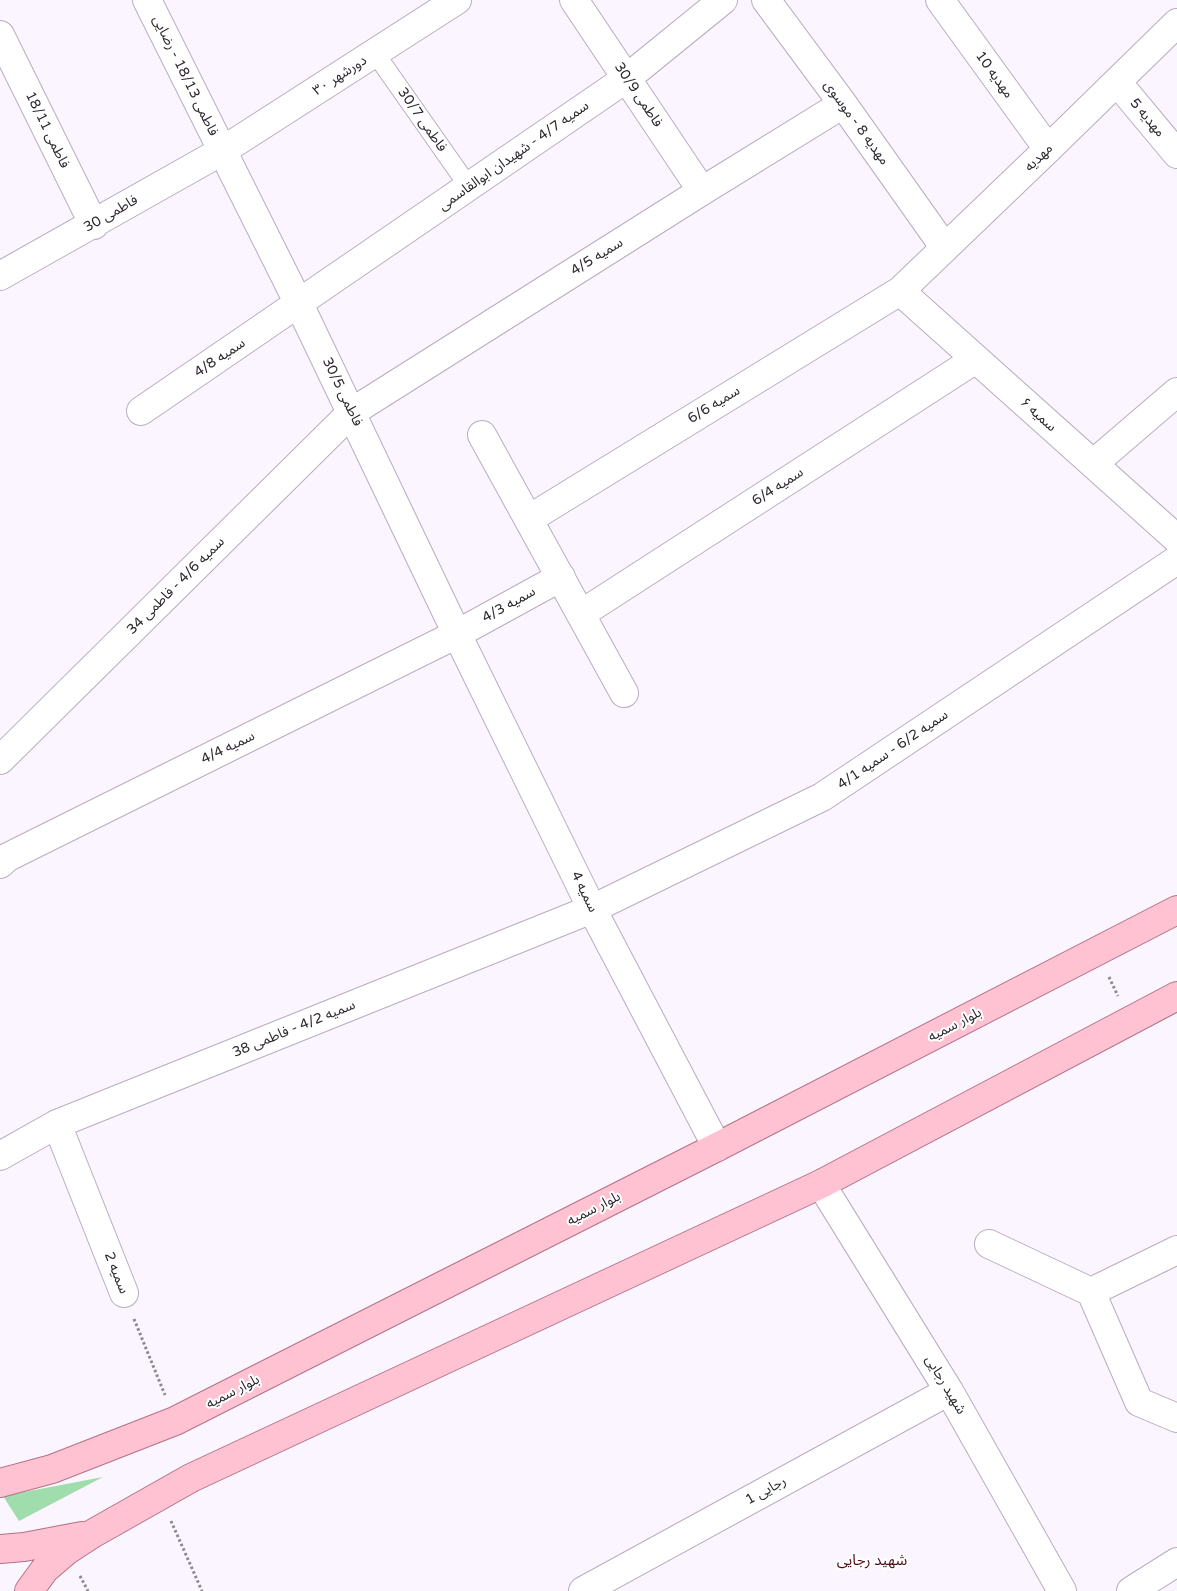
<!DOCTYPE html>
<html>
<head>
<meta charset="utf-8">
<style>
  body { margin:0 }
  canvas { display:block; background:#faf5fe }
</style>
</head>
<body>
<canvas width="1177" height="1591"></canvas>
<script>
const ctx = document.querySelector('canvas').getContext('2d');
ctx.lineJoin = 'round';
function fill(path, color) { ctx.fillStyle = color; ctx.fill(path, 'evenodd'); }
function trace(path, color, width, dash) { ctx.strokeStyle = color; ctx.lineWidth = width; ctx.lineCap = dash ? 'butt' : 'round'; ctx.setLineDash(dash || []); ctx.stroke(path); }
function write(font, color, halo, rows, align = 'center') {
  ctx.font = font + ' "Varela Round","Noto Sans Arabic",sans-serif'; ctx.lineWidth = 4; ctx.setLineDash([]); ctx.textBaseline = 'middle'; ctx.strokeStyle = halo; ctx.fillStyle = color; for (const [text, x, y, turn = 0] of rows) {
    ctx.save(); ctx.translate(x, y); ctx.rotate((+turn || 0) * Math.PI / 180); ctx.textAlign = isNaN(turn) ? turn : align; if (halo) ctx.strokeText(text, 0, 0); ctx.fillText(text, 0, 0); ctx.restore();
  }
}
fill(new Path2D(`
  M 103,1477 L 19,1521 L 3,1496 Z`), '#a0ddac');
const lane = new Path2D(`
  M 375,53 L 469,187`);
const street = new Path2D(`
  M 147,0 L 299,304 L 457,634 L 592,909 L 717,1147
  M 574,0 L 702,191
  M 766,0 L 843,104 L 945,248
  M 940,0 L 1048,149
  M 0,35 L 94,225
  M 1117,82 L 1177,154
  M 0,276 L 222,151 L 457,0
  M 900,291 L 1177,539
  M 141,411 L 627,78 L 723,0
  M 482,435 L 624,693
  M 1093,464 L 1177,392
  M 529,519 L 900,291 L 1048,149 L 1177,23
  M 581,614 L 976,359
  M 0,760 L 352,412 L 702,191 L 843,104
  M 0,864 L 8,857 L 457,634 L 561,577
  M 57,1124 L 124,1293
  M 0,1156 L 57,1124 L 592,909 L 822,797 L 1177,560
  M 821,1184 L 949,1391 L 1062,1591
  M 989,1244 L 1091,1292 L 1177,1250
  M 1091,1292 L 1139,1402 L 1177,1418
  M 583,1591 L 949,1391
  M 1131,1591 L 1177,1562`);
const primary = new Path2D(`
  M 0,1483 L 52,1469 L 175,1421 L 717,1147 L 1177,910
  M 0,1549 L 24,1547 L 82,1536
  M 29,1591 L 45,1569 L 66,1551 L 92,1534 L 191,1478 L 821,1184 L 1177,996`);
trace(lane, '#baacc1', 20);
trace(street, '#baacc1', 30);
trace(primary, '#b57186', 30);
trace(new Path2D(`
  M 1109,977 L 1118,996
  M 134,1319 L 165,1395
  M 171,1521 L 202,1591
  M 80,1576 L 88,1591`), '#8e8891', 3, [2.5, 2.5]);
trace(lane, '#fff', 18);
trace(street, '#fff', 28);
trace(primary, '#fec2d2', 28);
write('14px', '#2e2830', '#fff', [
  ["مهدیه 10",994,75,54],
  ["فاطمی 18/13 - رضایی",185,76,64],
  ["دورشهر ۳۰",340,76,-33],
  ["فاطمی 30/9",638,95,56],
  ["مهدیه 5",1147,118,50],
  ["فاطمی 30/7",422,120,55],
  ["مهدیه 8 - موسوی",856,123,54],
  ["فاطمی 18/11",47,130,64],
  ["سمیه 4/7 - شهیدان ابوالقاسمی",514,156,-35],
  ["مهدیه",1039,158,-44],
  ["فاطمی 30",111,214,-30],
  ["سمیه 4/5",597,257,-32],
  ["سمیه 4/8",220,358,-34],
  ["فاطمی 30/5",342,392,64],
  ["سمیه 6/6",714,405,-32],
  ["سمیه ۶",1038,415,42],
  ["سمیه 6/4",778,487,-33],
  ["سمیه 4/6 - فاطمی 34",176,586,-45],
  ["سمیه 4/3",509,605,-29],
  ["سمیه 4/4",228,748,-26],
  ["سمیه 6/2 - سمیه 4/1",893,750,-34],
  ["سمیه 4",584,892,64],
  ["بلوار سمیه",955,1025,-27],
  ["سمیه 4/2 - فاطمی 38",294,1029,-22],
  ["بلوار سمیه",594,1209,-27],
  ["سمیه 2",116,1273,68],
  ["شهید رجایی",945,1385,59],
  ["بلوار سمیه",233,1392,-27],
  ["رجایی 1",766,1491,-29]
]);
write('15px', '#4f0915', '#fff', [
  ["شهید رجایی",872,1561]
]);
</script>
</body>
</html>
